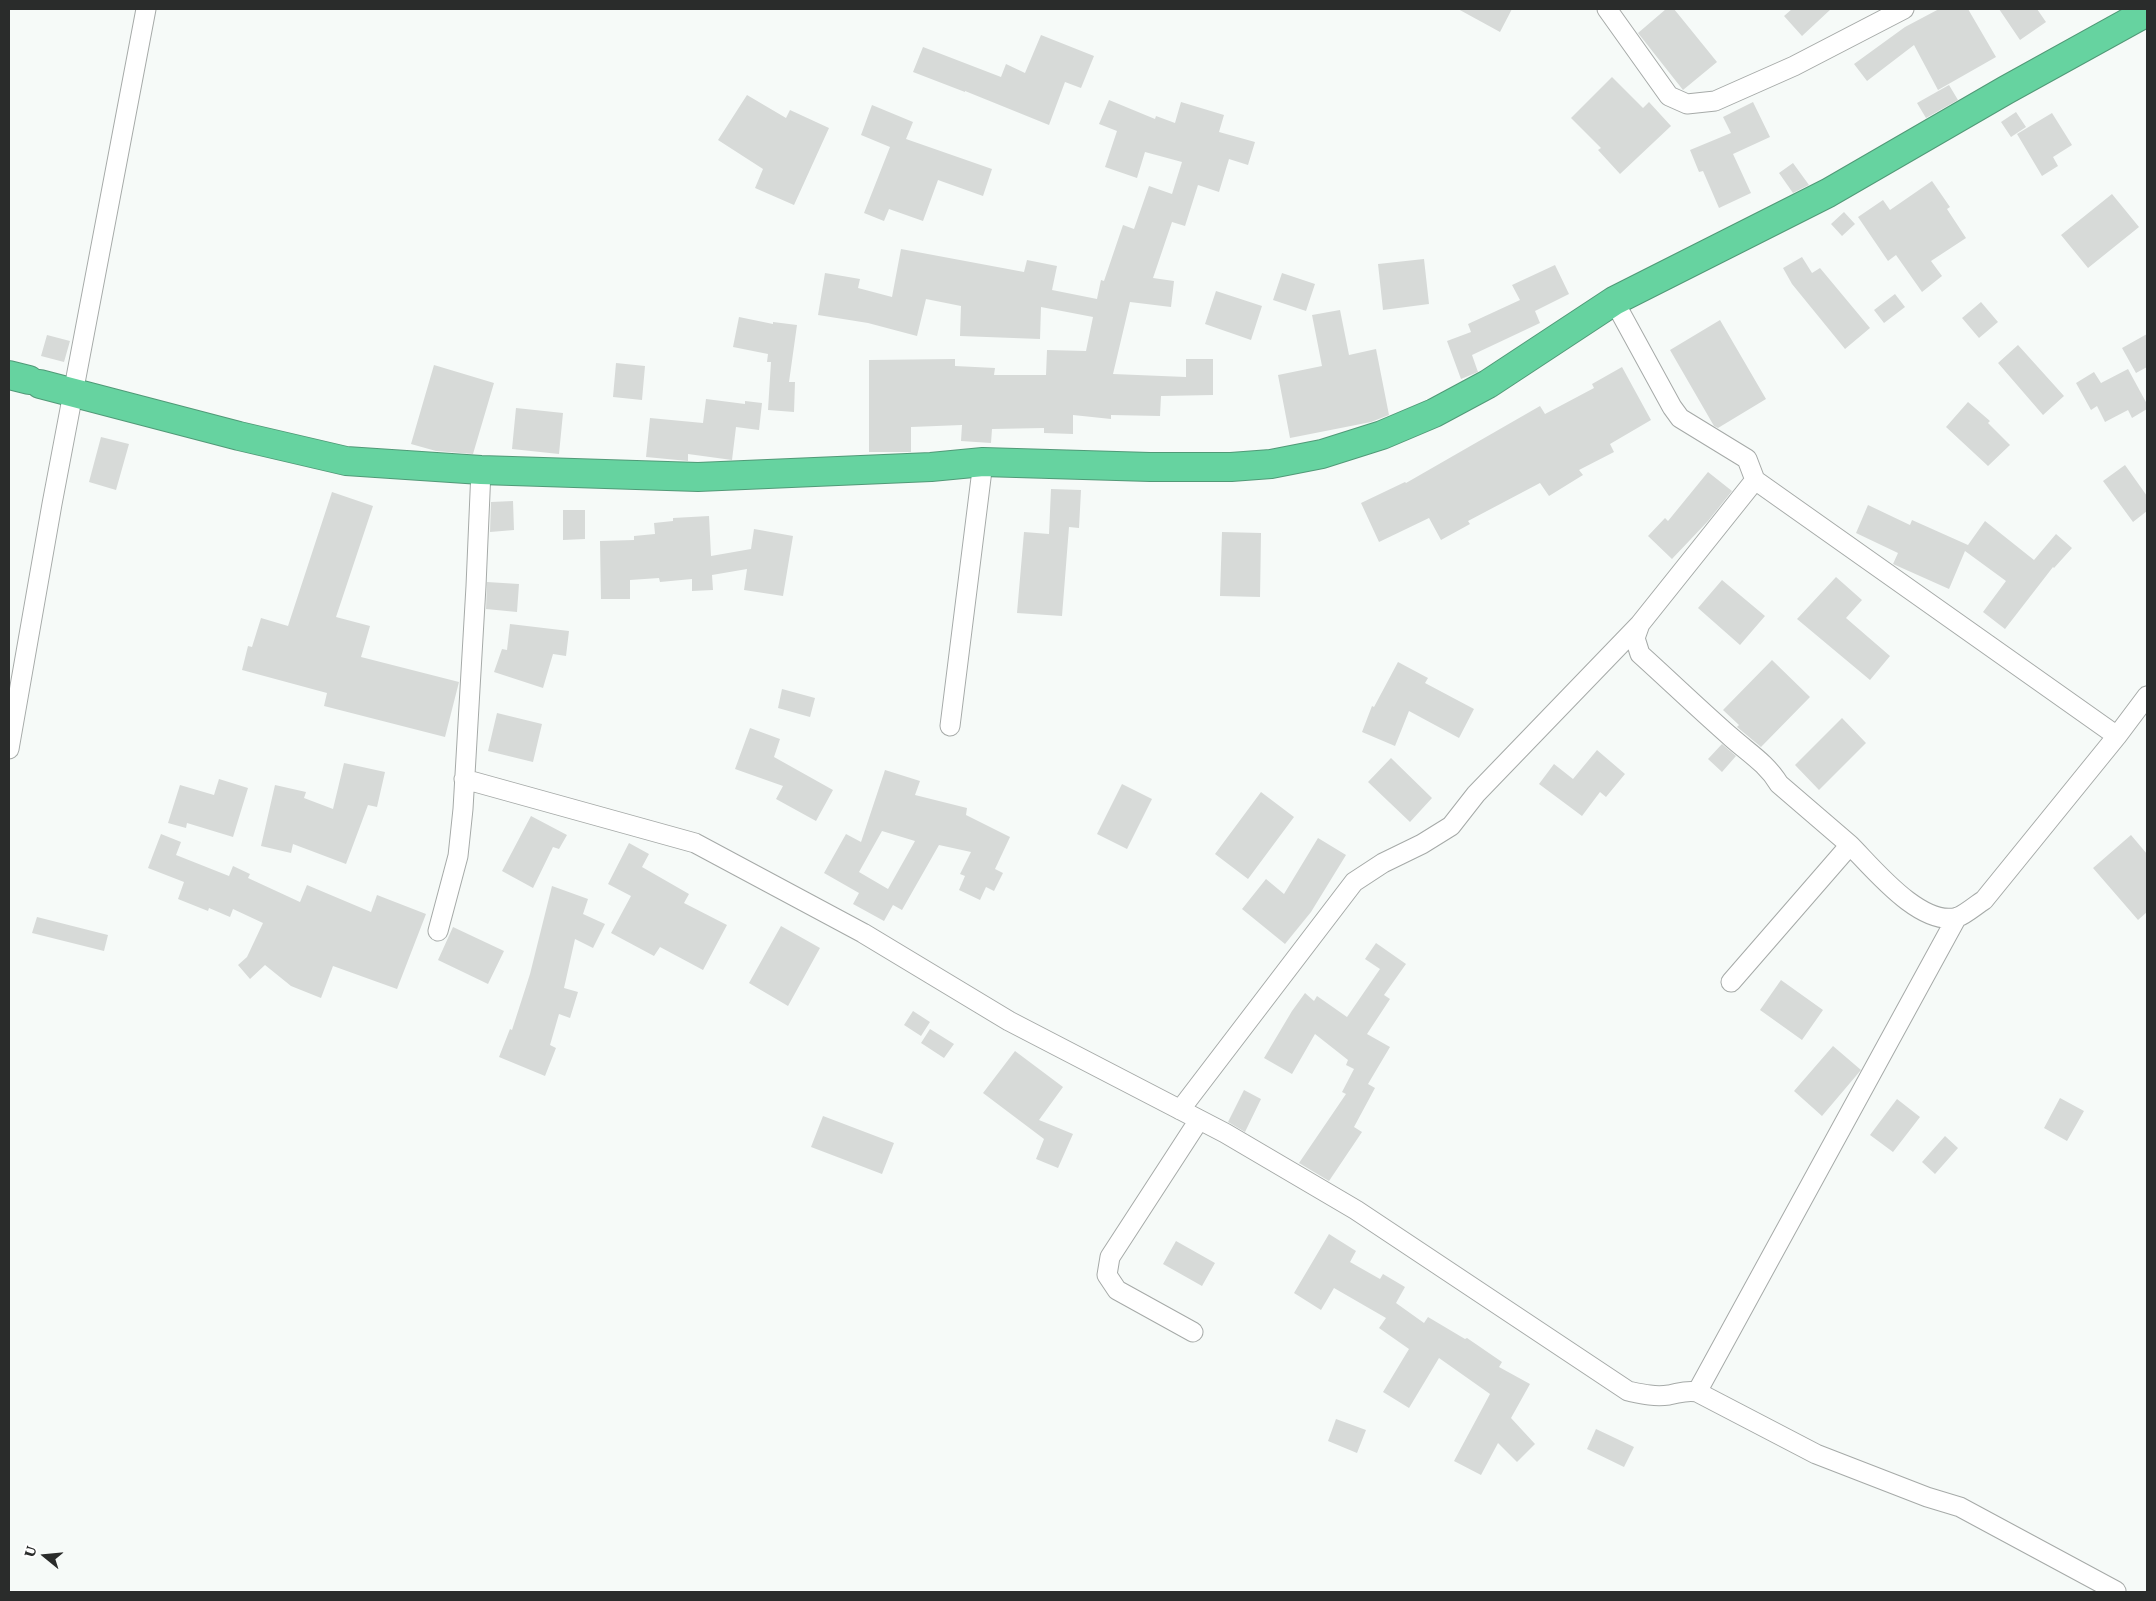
<!DOCTYPE html>
<html>
<head>
<meta charset="utf-8">
<style>
  body { margin:0 }
  #map { position:relative; width:2156px; height:1601px; overflow:hidden; background:#f6faf8; font-family:"Roboto Serif",serif }
  canvas { display:block }
  .frame { position:absolute; inset:0; border:10px solid #2a2c2b; pointer-events:none }
  .north { position:absolute; left:20px; top:1531px; width:50px; height:50px; -webkit-text-stroke:4px #fff; paint-order:stroke; rotate:287deg; font-size:14px; font-weight:700; line-height:20px; text-align:center; color:#2a2c2b }
  .north::after { content:''; display:block; margin:auto; width:18px; height:22px; background:#2a2c2b; clip-path:polygon(50% 0,100% 100%,50% 72%,0 100%) }
</style>
</head>
<body>
<div id="map">
<canvas width="2156" height="1601"></canvas>
<div class="frame"></div>
<div class="north">U</div>
</div>
<script>
const ctx = document.querySelector('canvas').getContext('2d');
ctx.lineJoin = 'round';
function fill(path, color) { ctx.fillStyle = color; ctx.fill(path, 'evenodd'); }
function trace(path, color, width, dash) { ctx.strokeStyle = color; ctx.lineWidth = width; ctx.lineCap = dash ? 'butt' : 'round'; ctx.setLineDash(dash || []); ctx.stroke(path); }
fill(new Path2D(`
  M 1458,9 L 1512,9 L 1500,32 Z
  M 1666,9 L 1674,9 L 1717,62 L 1683,90 L 1638,33 Z
  M 1792,9 L 1831,9 L 1802,36 L 1784,16 Z
  M 1939,9 L 1968,9 L 1996,57 L 1938,90 L 1914,45 L 1867,81 L 1854,64 L 1905,27 Z
  M 1999,9 L 2037,9 L 2046,22 L 2020,40 Z
  M 1041,35 L 1094,56 L 1081,88 L 1065,82 L 1049,125 L 965,91 L 965,92 L 913,72 L 923,47 L 1001,77 L 1006,64 L 1025,73 Z
  M 1612,77 L 1643,108 L 1649,102 L 1671,126 L 1620,174 L 1598,150 L 1601,148 L 1571,118 Z
  M 1949,85 L 1958,100 L 1926,118 L 1917,103 Z
  M 747,95 L 786,118 L 790,110 L 829,128 L 794,205 L 755,188 L 763,169 L 718,140 Z
  M 1109,100 L 1155,119 L 1156,116 L 1175,123 L 1181,102 L 1224,115 L 1219,132 L 1255,142 L 1248,165 L 1229,159 L 1219,192 L 1198,185 L 1185,226 L 1172,222 L 1153,278 L 1174,281 L 1171,307 L 1130,302 L 1113,374 L 1186,377 L 1186,359 L 1213,359 L 1213,395 L 1161,396 L 1160,416 L 1111,415 L 1111,419 L 1073,415 L 1073,434 L 1044,433 L 1044,428 L 992,429 L 991,443 L 961,441 L 962,425 L 911,427 L 911,452 L 869,452 L 869,360 L 955,359 L 955,366 L 995,368 L 994,375 L 1046,375 L 1047,350 L 1086,351 L 1093,317 L 1041,307 L 1040,339 L 960,336 L 961,306 L 926,299 L 917,336 L 868,323 L 818,315 L 825,273 L 860,279 L 858,288 L 892,297 L 901,249 L 1024,272 L 1027,260 L 1057,266 L 1052,290 L 1097,299 L 1101,280 L 1104,281 L 1123,225 L 1134,229 L 1149,186 L 1172,194 L 1182,162 L 1145,152 L 1137,178 L 1105,167 L 1117,131 L 1099,124 Z
  M 1753,102 L 1770,137 L 1733,154 L 1751,193 L 1719,208 L 1703,171 L 1699,172 L 1690,150 L 1731,133 L 1723,117 Z
  M 872,105 L 913,122 L 906,139 L 992,169 L 983,196 L 938,180 L 923,221 L 889,209 L 884,221 L 864,213 L 890,147 L 861,135 Z
  M 2016,112 L 2026,127 L 2011,137 L 2001,122 Z
  M 2052,113 L 2072,145 L 2053,157 L 2058,166 L 2042,176 L 2017,134 Z
  M 1793,163 L 1809,185 L 1793,193 L 1779,173 Z
  M 1932,181 L 1950,207 L 1947,209 L 1966,238 L 1931,261 L 1942,276 L 1922,292 L 1896,255 L 1888,261 L 1858,217 L 1883,200 L 1890,210 Z
  M 2112,194 L 2139,227 L 2088,268 L 2061,235 Z
  M 1844,212 L 1855,224 L 1842,236 L 1831,224 Z
  M 1802,257 L 1812,273 L 1820,268 L 1870,328 L 1845,349 L 1792,284 L 1783,268 Z
  M 1424,259 L 1429,304 L 1383,310 L 1378,264 Z
  M 1555,265 L 1569,294 L 1535,311 L 1540,323 L 1472,355 L 1478,372 L 1461,379 L 1447,341 L 1471,332 L 1468,324 L 1520,300 L 1512,285 Z
  M 1282,273 L 1315,284 L 1306,311 L 1273,300 Z
  M 1216,291 L 1262,306 L 1251,340 L 1205,324 Z
  M 1895,294 L 1905,307 L 1884,323 L 1874,310 Z
  M 1981,302 L 1998,322 L 1979,338 L 1962,318 Z
  M 1340,310 L 1349,355 L 1376,349 L 1389,415 L 1371,422 L 1290,438 L 1278,375 L 1322,366 L 1312,315 Z
  M 739,317 L 773,324 L 773,322 L 797,325 L 789,382 L 795,382 L 794,412 L 768,410 L 771,362 L 767,362 L 768,354 L 733,347 Z
  M 1720,320 L 1766,399 L 1718,428 L 1714,426 L 1670,350 Z
  M 2147,334 L 2147,367 L 2136,373 L 2122,348 Z
  M 47,335 L 70,341 L 64,362 L 41,356 Z
  M 2018,345 L 2064,396 L 2043,415 L 1998,363 Z
  M 616,363 L 645,366 L 642,400 L 613,397 Z
  M 434,365 L 494,383 L 473,454 L 436,451 L 411,444 Z
  M 1622,367 L 1651,420 L 1610,444 L 1614,452 L 1579,470 L 1583,475 L 1549,496 L 1540,483 L 1468,521 L 1470,524 L 1441,540 L 1429,518 L 1379,542 L 1361,503 L 1405,482 L 1406,483 L 1540,406 L 1545,414 L 1594,388 L 1592,384 Z
  M 2128,369 L 2147,404 L 2147,409 L 2132,418 L 2128,410 L 2105,422 L 2097,406 L 2091,410 L 2076,383 L 2094,372 L 2101,383 Z
  M 706,399 L 745,404 L 745,401 L 762,403 L 759,430 L 736,427 L 732,460 L 688,454 L 688,461 L 646,457 L 650,418 L 703,423 Z
  M 1968,402 L 1990,421 L 1988,423 L 2010,445 L 1988,466 L 1946,427 Z
  M 516,408 L 563,413 L 559,454 L 512,449 Z
  M 101,437 L 129,444 L 116,490 L 89,482 Z
  M 2125,465 L 2147,496 L 2147,511 L 2133,522 L 2103,481 Z
  M 1708,472 L 1732,491 L 1708,521 L 1672,559 L 1648,536 L 1665,518 L 1668,521 Z
  M 1051,489 L 1081,490 L 1079,528 L 1069,527 L 1062,616 L 1017,613 L 1024,532 L 1049,534 Z
  M 332,492 L 373,506 L 336,617 L 370,626 L 361,657 L 459,682 L 445,737 L 324,706 L 327,693 L 242,670 L 248,646 L 252,647 L 261,618 L 288,626 Z
  M 513,501 L 514,530 L 490,532 L 491,502 Z
  M 1868,505 L 1910,525 L 1912,520 L 1968,545 L 1985,521 L 2034,560 L 2056,534 L 2072,548 L 2054,568 L 2053,567 L 2005,629 L 1983,612 L 2006,581 L 1965,551 L 1949,589 L 1893,564 L 1898,553 L 1856,533 Z
  M 563,510 L 585,510 L 585,539 L 563,540 Z
  M 709,516 L 711,556 L 751,549 L 754,529 L 793,536 L 783,596 L 744,590 L 747,569 L 712,575 L 713,590 L 692,591 L 692,579 L 660,582 L 659,578 L 630,580 L 630,599 L 601,599 L 600,541 L 634,540 L 634,536 L 655,534 L 654,523 L 673,521 L 673,518 Z
  M 1222,532 L 1261,533 L 1260,597 L 1220,596 Z
  M 1836,577 L 1862,600 L 1846,618 L 1890,656 L 1870,680 L 1797,619 Z
  M 1722,580 L 1765,616 L 1740,645 L 1698,608 Z
  M 487,582 L 519,584 L 517,612 L 486,609 Z
  M 510,624 L 569,631 L 566,656 L 553,654 L 543,688 L 494,672 L 502,649 L 507,650 Z
  M 1772,660 L 1810,697 L 1761,747 L 1737,727 L 1739,725 L 1723,710 Z
  M 1398,662 L 1428,678 L 1425,683 L 1474,709 L 1459,738 L 1409,711 L 1395,746 L 1362,732 L 1372,706 L 1374,707 Z
  M 782,689 L 815,698 L 810,717 L 778,708 Z
  M 497,713 L 542,724 L 533,762 L 488,751 Z
  M 1842,718 L 1866,743 L 1819,790 L 1795,765 Z
  M 750,728 L 780,739 L 774,757 L 833,790 L 816,821 L 776,799 L 783,786 L 735,769 Z
  M 1722,744 L 1736,756 L 1722,772 L 1708,759 Z
  M 1597,750 L 1625,774 L 1606,797 L 1600,792 L 1582,816 L 1539,784 L 1554,764 L 1573,779 Z
  M 1391,758 L 1432,798 L 1410,822 L 1368,782 Z
  M 344,763 L 385,772 L 377,807 L 368,805 L 346,864 L 293,844 L 291,853 L 261,846 L 275,785 L 306,792 L 304,798 L 333,809 Z
  M 885,770 L 920,781 L 915,795 L 967,808 L 966,815 L 1010,837 L 995,869 L 1003,873 L 994,891 L 986,887 L 980,900 L 959,890 L 965,876 L 960,874 L 971,852 L 939,845 L 902,910 L 893,905 L 884,921 L 853,904 L 859,893 L 824,873 L 846,834 L 861,842 ZM 882,831 L 915,841 L 888,889 L 859,872 Z
  M 219,779 L 248,788 L 233,837 L 187,823 L 186,828 L 168,823 L 180,785 L 214,795 Z
  M 1122,784 L 1152,799 L 1127,849 L 1097,834 Z
  M 1261,792 L 1294,817 L 1248,879 L 1215,854 Z
  M 531,816 L 567,835 L 559,849 L 553,847 L 533,888 L 502,871 Z
  M 161,834 L 181,842 L 176,855 L 229,876 L 233,866 L 250,874 L 248,878 L 300,902 L 307,885 L 371,912 L 377,895 L 426,914 L 397,989 L 333,966 L 321,998 L 291,986 L 265,965 L 250,979 L 238,965 L 247,957 L 263,923 L 233,909 L 230,917 L 209,908 L 208,911 L 178,899 L 184,882 L 148,868 Z
  M 2131,835 L 2147,854 L 2147,912 L 2138,920 L 2093,868 Z
  M 1318,838 L 1346,855 L 1311,912 L 1285,944 L 1242,909 L 1266,879 L 1284,894 Z
  M 629,843 L 649,854 L 642,867 L 689,894 L 684,903 L 727,925 L 703,970 L 660,947 L 654,956 L 611,933 L 631,896 L 608,884 Z
  M 552,886 L 588,899 L 583,914 L 605,924 L 593,948 L 575,939 L 564,988 L 578,992 L 570,1018 L 559,1014 L 550,1045 L 556,1048 L 545,1076 L 499,1057 L 510,1029 L 512,1030 L 530,974 Z
  M 37,917 L 108,935 L 104,951 L 32,933 Z
  M 781,926 L 820,948 L 788,1006 L 749,983 Z
  M 453,927 L 504,951 L 488,984 L 438,960 Z
  M 1376,943 L 1406,964 L 1384,995 L 1390,999 L 1367,1034 L 1390,1047 L 1368,1084 L 1375,1088 L 1354,1127 L 1362,1132 L 1329,1181 L 1299,1163 L 1346,1094 L 1342,1092 L 1354,1069 L 1346,1065 L 1348,1060 L 1315,1034 L 1292,1074 L 1264,1058 L 1292,1011 L 1305,993 L 1314,1001 L 1317,996 L 1347,1017 L 1380,969 L 1365,959 Z
  M 1781,980 L 1823,1010 L 1802,1040 L 1760,1010 Z
  M 913,1011 L 930,1022 L 921,1036 L 904,1025 Z
  M 930,1029 L 954,1044 L 944,1058 L 921,1043 Z
  M 1833,1046 L 1861,1070 L 1822,1116 L 1794,1091 Z
  M 1015,1051 L 1063,1087 L 1039,1120 L 1073,1134 L 1058,1168 L 1036,1159 L 1044,1139 L 983,1093 Z
  M 1244,1090 L 1261,1099 L 1245,1132 L 1228,1122 Z
  M 2060,1098 L 2084,1111 L 2067,1141 L 2044,1128 Z
  M 1897,1099 L 1920,1117 L 1893,1152 L 1870,1135 Z
  M 823,1116 L 894,1143 L 882,1174 L 811,1147 Z
  M 1945,1136 L 1958,1148 L 1935,1174 L 1922,1162 Z
  M 1329,1234 L 1356,1251 L 1350,1262 L 1380,1279 L 1383,1274 L 1405,1287 L 1396,1303 L 1424,1323 L 1428,1317 L 1465,1339 L 1467,1338 L 1502,1362 L 1499,1367 L 1530,1384 L 1511,1418 L 1535,1444 L 1517,1462 L 1498,1443 L 1481,1475 L 1454,1461 L 1490,1394 L 1439,1358 L 1409,1408 L 1383,1392 L 1409,1349 L 1379,1328 L 1386,1318 L 1334,1288 L 1321,1310 L 1294,1293 Z
  M 1176,1241 L 1215,1263 L 1202,1286 L 1163,1264 Z
  M 1336,1419 L 1366,1430 L 1357,1453 L 1328,1441 Z
  M 1596,1429 L 1634,1447 L 1624,1467 L 1587,1449 Z`), '#d7dad8');
const street = new Path2D(`
  M 1607,9 L 1669,96 L 1687,104 L 1715,101 L 1794,66 L 1904,9
  M 1614,301 L 1672,407 L 1680,418 L 1747,459 L 1755,480 L 1640,624 L 1635,638 L 1640,654 C 1671,682 1701,711 1732,738 C 1749,753 1767,764 1779,784 L 1850,845 L 1731,982
  M 1755,480 L 2117,736
  M 950,726 L 983,462
  M 9,749 L 52,504 L 146,9
  M 464,779 L 695,843 L 863,933 L 1009,1021 L 1225,1133 L 1356,1210 L 1628,1391 C 1642,1394 1654,1397 1669,1395 C 1680,1393 1686,1390 1697,1392 L 1816,1454 L 1927,1497 L 1960,1507 L 2116,1591
  M 1850,845 C 1873,868 1921,928 1958,917 C 1966,914 1976,905 1984,900 L 2117,736 L 2147,696
  M 438,931 L 458,856 L 463,809 L 476,586 L 481,470
  M 1180,1110 L 1354,882 L 1383,863 L 1422,844 L 1451,826 L 1476,794 L 1639,625
  M 1193,1332 L 1117,1290 L 1107,1275 L 1110,1257 L 1199,1120
  M 1697,1392 L 1957,917`);
const highway = new Path2D(`
  M 9,375 L 29,380
  M 40,384 L 239,436 L 346,461 L 481,470 L 698,477 L 931,467 L 983,462 L 1150,467 L 1231,467 L 1271,464 L 1322,454 L 1382,435 L 1434,413 L 1488,384 L 1614,301 L 1828,193 L 2006,90 L 2147,12`);
trace(street, '#a6aaa8', 21);
trace(highway, '#519977', 30);
trace(street, '#fff', 19);
trace(highway, '#66d3a0', 28);
</script>
</body>
</html>
